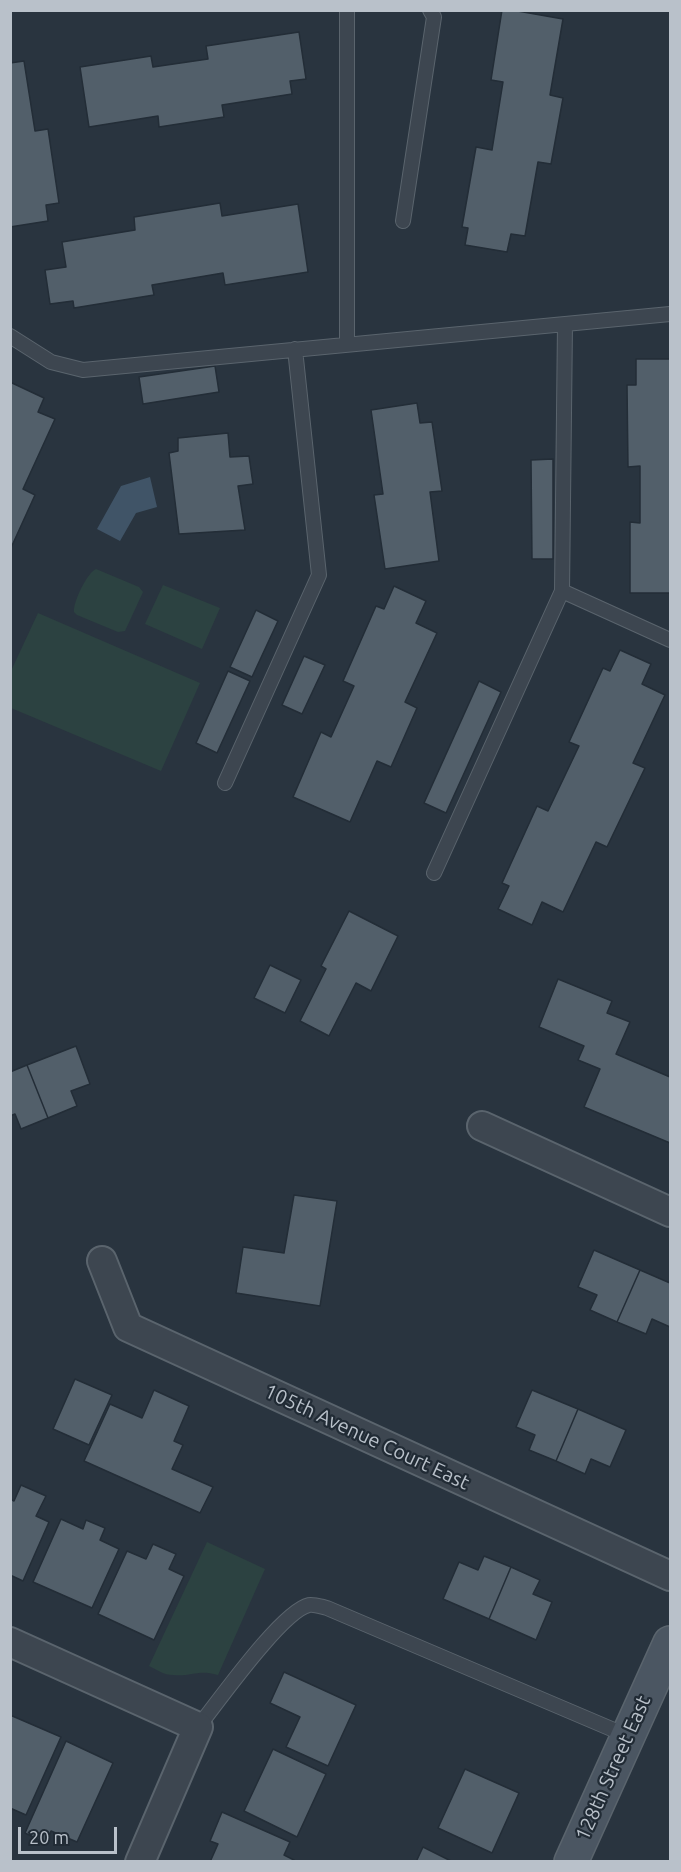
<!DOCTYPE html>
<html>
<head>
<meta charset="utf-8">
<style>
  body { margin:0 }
  #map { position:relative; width:681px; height:1872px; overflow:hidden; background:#29343f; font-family:Ubuntu,sans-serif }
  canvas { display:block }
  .frame { position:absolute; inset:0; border:12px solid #b9c1ca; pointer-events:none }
  .scale { position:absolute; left:18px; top:1827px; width:99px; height:27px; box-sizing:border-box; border:3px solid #b9c1ca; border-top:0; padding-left:8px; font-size:18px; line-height:21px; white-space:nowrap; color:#b9c1ca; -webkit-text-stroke:4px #212b35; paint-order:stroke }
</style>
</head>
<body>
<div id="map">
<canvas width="681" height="1872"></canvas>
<div class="frame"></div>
<div class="scale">20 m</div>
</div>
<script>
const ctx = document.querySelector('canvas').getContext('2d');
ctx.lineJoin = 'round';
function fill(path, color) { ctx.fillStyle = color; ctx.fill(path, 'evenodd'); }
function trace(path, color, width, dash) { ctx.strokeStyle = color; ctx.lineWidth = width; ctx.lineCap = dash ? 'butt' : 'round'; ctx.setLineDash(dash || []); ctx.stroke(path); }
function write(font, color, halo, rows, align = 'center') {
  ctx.font = font + ' Ubuntu,sans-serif'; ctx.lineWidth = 4.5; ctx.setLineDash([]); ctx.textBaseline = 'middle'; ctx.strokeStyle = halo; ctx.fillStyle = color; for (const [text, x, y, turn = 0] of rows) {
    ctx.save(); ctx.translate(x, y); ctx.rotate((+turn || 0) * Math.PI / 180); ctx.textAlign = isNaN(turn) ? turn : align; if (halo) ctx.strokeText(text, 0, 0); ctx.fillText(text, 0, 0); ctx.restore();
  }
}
fill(new Path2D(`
  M 96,569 L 139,587 L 143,592 L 125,631 L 118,632 L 77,615 L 74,612 C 73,602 87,573 96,569 Z
  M 163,585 L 220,608 L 202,649 L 145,624 Z
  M 38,613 L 200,683 L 161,771 L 11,708 L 11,671 Z
  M 207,1542 L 265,1569 L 218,1675 C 197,1669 192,1677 173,1675 C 164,1675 157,1670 149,1666 Z`), '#2c4241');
fill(new Path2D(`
  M 150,477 L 157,507 L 136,513 L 120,541 L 97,529 L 121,486 Z`), '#405467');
const building = new Path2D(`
  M 502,10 L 512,10 L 563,19 L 550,95 L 563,98 L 551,164 L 538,162 L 525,236 L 511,234 L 507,252 L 465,245 L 468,228 L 462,227 L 476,147 L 492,150 L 503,82 L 491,80 Z
  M 299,32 L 306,79 L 290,81 L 292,94 L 222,105 L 224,117 L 159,127 L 158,116 L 89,127 L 80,67 L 151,56 L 153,67 L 208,59 L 206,46 Z
  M 24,61 L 35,131 L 48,129 L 59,203 L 46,205 L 48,221 L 10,227 L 10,63 Z
  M 220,203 L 222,216 L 298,204 L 308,272 L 225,285 L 223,273 L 152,285 L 154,295 L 74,308 L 73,301 L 50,304 L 45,270 L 66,267 L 62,242 L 135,230 L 134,217 Z
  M 636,359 L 670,359 L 670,593 L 630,593 L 630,522 L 640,523 L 640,466 L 628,467 L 627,385 L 636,385 Z
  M 215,366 L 219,392 L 143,404 L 139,377 Z
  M 10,382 L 44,398 L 38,412 L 55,419 L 23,489 L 35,495 L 10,550 Z
  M 417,403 L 420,423 L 432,422 L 442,491 L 430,492 L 439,561 L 385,569 L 374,495 L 383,494 L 371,410 Z
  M 228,433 L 230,457 L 249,456 L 253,484 L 238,486 L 245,530 L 179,534 L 169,453 L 178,451 L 178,438 Z
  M 553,459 L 553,559 L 532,559 L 531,460 Z
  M 394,586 L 426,601 L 416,623 L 437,633 L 405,702 L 417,708 L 391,767 L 377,761 L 350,822 L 293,797 L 321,732 L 331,737 L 354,686 L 343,681 L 376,606 L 384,609 Z
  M 256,610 L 278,621 L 252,677 L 230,667 Z
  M 620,650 L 651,664 L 642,684 L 665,695 L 633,763 L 645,768 L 607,847 L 596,842 L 563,912 L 542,902 L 532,925 L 498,909 L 509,886 L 502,883 L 537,806 L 548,811 L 579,746 L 569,742 L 603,668 L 610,671 Z
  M 304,656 L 325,665 L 302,714 L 282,705 Z
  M 228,671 L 250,681 L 217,753 L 196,743 Z
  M 479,681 L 501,692 L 446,813 L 424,803 Z
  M 349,911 L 398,936 L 371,991 L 356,983 L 329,1036 L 300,1021 L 326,969 L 321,966 Z
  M 270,965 L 301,980 L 285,1013 L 254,998 Z
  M 558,979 L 612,1001 L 607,1013 L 630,1022 L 616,1054 L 670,1077 L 670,1143 L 584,1107 L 600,1069 L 578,1060 L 584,1046 L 539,1027 Z
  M 76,1046 L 90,1084 L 71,1091 L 77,1106 L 48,1118 L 27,1065 Z
  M 27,1065 L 48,1118 L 21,1129 L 15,1114 L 10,1116 L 10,1072 Z
  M 294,1195 L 337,1201 L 320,1306 L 236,1293 L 243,1247 L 284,1253 Z
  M 594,1250 L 640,1270 L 617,1322 L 590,1310 L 597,1295 L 578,1287 Z
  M 640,1270 L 670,1283 L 670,1327 L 652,1319 L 646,1334 L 617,1322 Z
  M 75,1379 L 112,1395 L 89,1445 L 53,1429 Z
  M 154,1390 L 189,1406 L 174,1441 L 183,1445 L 172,1469 L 213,1487 L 200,1513 L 84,1461 L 110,1404 L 142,1418 Z
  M 532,1390 L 578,1409 L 556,1461 L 529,1450 L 535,1435 L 516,1427 Z
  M 578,1409 L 626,1430 L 610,1467 L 591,1459 L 585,1474 L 556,1461 Z
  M 21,1485 L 46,1496 L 36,1516 L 49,1522 L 23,1581 L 10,1575 L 10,1499 L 14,1501 Z
  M 61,1519 L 83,1529 L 86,1520 L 105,1528 L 100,1540 L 119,1549 L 92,1608 L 33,1582 Z
  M 153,1544 L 176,1554 L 169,1569 L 184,1576 L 154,1640 L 98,1614 L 127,1551 L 146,1559 Z
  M 484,1556 L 511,1567 L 489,1619 L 443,1599 L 459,1562 L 478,1570 Z
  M 511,1567 L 540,1580 L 533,1594 L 552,1602 L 536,1640 L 489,1619 Z
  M 284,1672 L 356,1705 L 328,1766 L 286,1747 L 300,1717 L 270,1703 Z
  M 10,1715 L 61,1737 L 26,1815 L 10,1808 Z
  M 66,1741 L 113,1763 L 77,1842 L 51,1831 L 46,1843 L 25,1833 Z
  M 273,1749 L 326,1774 L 297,1837 L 244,1811 Z
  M 465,1769 L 519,1793 L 492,1853 L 438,1828 Z
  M 222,1812 L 290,1842 L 284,1855 L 294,1860 L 293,1862 L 210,1862 L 218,1844 L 210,1841 Z
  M 423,1847 L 453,1862 L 416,1862 Z`);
fill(building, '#525f6a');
trace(building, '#232d37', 1.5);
const lane = new Path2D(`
  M 403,221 L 434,17 L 430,10
  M 10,336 L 51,362 L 83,370 L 670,314
  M 347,344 L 347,10
  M 562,591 L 670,640
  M 225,783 L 319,575 L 295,349
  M 434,873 L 562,591 L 565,324
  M 198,1727 C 218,1702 282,1611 309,1605 C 314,1604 322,1607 327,1608 L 628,1736`);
const street = new Path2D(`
  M 482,1126 L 670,1212
  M 102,1261 L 128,1327 L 670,1576
  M 10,1642 L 198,1727 L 140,1862`);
const secondary = new Path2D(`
  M 571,1862 L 670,1643`);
trace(lane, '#5a646d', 16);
trace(street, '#5a646d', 32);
trace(secondary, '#5a646d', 36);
trace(lane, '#3d4650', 14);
trace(street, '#3d4650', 28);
trace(secondary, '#4b5662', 33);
write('20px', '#b9c1ca', '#212b35', [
  ["105th Avenue Court East",367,1437,25],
  ["128th Street East",613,1768,-66]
]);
</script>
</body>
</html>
